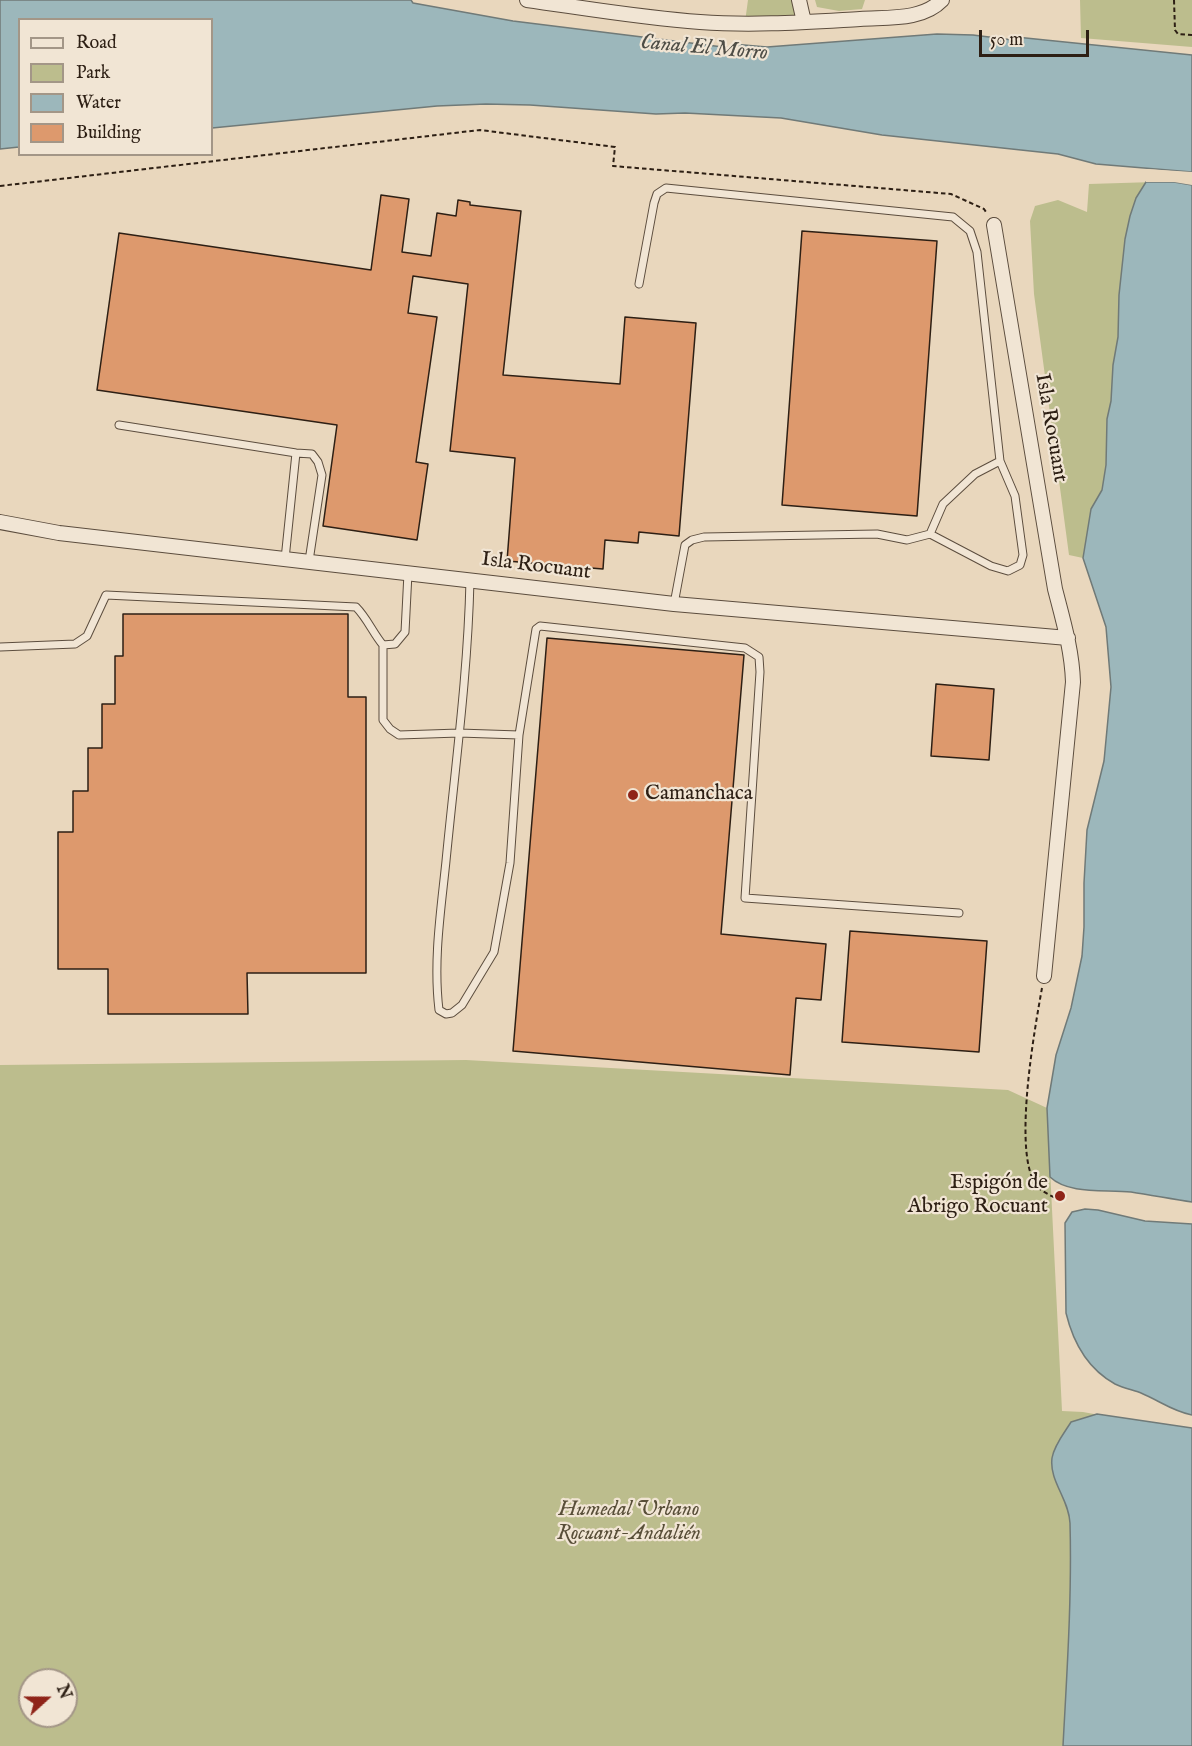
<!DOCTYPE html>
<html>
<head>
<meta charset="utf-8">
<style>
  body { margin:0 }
  #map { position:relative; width:1192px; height:1746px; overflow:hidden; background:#e9d7bd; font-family:"IM FELL English",serif }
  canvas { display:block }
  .legend { position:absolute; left:18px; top:18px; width:195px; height:138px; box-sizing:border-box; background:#f1e5d4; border:2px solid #a39687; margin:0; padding:8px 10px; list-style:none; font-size:18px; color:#2d1f14 }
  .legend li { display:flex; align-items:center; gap:12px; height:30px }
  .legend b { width:30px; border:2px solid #a39687 }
  .north { position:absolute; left:18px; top:1668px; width:60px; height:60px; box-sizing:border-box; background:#f1e5d4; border:2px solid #a39687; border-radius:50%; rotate:69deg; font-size:16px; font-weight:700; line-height:24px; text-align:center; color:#2d1f14 }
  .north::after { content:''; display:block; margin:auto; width:21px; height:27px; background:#8f2418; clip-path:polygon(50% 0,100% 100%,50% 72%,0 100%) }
  .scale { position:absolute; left:979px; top:30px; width:110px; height:27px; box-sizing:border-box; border:3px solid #2d1f14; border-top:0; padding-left:8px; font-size:18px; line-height:21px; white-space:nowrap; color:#2d1f14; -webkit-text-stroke:4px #f1e5d4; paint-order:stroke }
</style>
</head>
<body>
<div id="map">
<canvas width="1192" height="1746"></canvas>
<ul class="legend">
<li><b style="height:8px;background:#f1e5d4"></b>Road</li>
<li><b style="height:16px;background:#bcbd8d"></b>Park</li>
<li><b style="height:16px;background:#9cb7bb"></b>Water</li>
<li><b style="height:16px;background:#dd996d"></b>Building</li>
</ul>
<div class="north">N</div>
<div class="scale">50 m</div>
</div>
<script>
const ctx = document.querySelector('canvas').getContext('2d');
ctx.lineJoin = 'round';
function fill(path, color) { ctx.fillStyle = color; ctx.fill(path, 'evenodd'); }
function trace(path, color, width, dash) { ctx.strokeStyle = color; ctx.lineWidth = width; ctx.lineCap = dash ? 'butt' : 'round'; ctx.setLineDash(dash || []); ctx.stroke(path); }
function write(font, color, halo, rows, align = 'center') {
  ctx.font = font + ' "IM FELL English",serif'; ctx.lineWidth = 4.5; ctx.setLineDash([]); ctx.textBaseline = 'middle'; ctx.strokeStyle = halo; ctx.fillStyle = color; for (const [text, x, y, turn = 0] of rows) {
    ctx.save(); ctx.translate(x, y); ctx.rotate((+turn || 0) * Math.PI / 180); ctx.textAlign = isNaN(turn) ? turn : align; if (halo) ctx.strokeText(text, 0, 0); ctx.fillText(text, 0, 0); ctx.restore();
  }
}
fill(new Path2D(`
  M 748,0 L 799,0 L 804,21 L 745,22 Z
  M 815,0 L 865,0 L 862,9 L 839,11 L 817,7 Z
  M 1080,0 L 1192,0 L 1192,47 L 1081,38 Z
  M 1154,182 L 1192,185 L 1106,627 L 1083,558 L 1069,555 L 1034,294 L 1030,221 L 1035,206 L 1058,200 L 1087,212 L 1089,184 Z
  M 466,1060 L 1008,1090 L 1047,1108 L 1062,1411 L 1083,1412 L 1192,1432 L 1192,1746 L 0,1746 L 0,1065 ZM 30,1680 L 66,1680 L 66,1716 L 30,1716 Z`), '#bcbd8d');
const water = new Path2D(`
  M 0,0 L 411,0 L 413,3 L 513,21 L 731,48 L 732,44 L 767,47 L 937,34 L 973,35 L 1013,40 L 1016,37 L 1192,55 L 1192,172 L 1096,164 L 1058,154 L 882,135 L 781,118 L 685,113 L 656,114 L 530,105 L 486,104 L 437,106 L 212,128 L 212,20 L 20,20 L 19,147 L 0,149 Z
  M 1146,182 L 1174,182 L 1192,185 L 1192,1202 C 1172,1199 1151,1195 1131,1192 C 1106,1189 1069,1195 1050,1177 L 1047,1108 L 1056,1055 L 1071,1008 L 1082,956 L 1084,927 L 1084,883 L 1087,830 L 1104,761 L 1111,687 L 1106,627 L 1083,558 L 1091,509 L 1102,490 L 1106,465 L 1107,419 L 1111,401 L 1113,365 L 1118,337 L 1119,295 L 1125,239 L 1130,216 L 1136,198 Z
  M 1085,1209 L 1098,1210 L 1145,1221 L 1192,1224 L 1192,1415 C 1172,1411 1160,1401 1141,1393 C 1133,1390 1123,1388 1115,1384 C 1088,1369 1073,1342 1066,1313 L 1065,1223 L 1072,1212 Z
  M 1097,1414 L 1192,1428 L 1192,1746 L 1063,1746 C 1067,1671 1072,1597 1070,1523 C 1069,1499 1049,1481 1052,1458 C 1054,1445 1065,1432 1071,1422 Z`);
fill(water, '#9cb7bb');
trace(water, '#707a78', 1.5);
fill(new Path2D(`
  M 1147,169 L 1192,172 L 1192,175 L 1147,172 Z
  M 1146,179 L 1174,179 L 1192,182 L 1192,185 L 1174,182 L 1146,182 Z`), '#e9d7bd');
const building = new Path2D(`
  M 381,195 L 409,199 L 402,252 L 431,256 L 437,213 L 456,216 L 458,200 L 470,202 L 470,205 L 521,211 L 503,375 L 620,384 L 625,317 L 696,323 L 679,536 L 639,532 L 638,543 L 605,540 L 603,569 L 507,561 L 515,458 L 450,451 L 468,284 L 413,276 L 408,313 L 437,317 L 416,462 L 428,464 L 417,540 L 323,526 L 337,425 L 97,390 L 119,233 L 371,270 Z
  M 802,231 L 937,241 L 917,516 L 782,505 Z
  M 123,614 L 348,614 L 348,697 L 366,697 L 366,973 L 247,973 L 248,1014 L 108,1014 L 108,969 L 58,969 L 58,832 L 73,832 L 73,791 L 88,791 L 88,748 L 102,748 L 102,704 L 115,704 L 115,656 L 123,656 Z
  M 547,638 L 744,655 L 721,934 L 826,944 L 821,1000 L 796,998 L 790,1075 L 513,1051 Z
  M 936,684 L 994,689 L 989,760 L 931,756 Z
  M 850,931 L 987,941 L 979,1052 L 842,1042 Z`);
fill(building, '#dd996d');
trace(building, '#2d1f14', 1.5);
const service = new Path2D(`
  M 639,284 L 654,203 L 657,194 L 666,188 L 953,217 L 970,231 L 977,252 L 1000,461 L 1015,496 L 1023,555 L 1020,565 L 1008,571 L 991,566 L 930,534 L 907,540 L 877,534 L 704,537 L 692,540 L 685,545 L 674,604
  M 119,425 L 296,453 L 312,454 L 318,462 L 322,475 L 309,561
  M 930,534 L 943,504 L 975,474 L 1000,461
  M 285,559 L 296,453
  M 470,580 C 468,673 455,768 446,861 C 441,910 433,960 439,1010 L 446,1014 L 452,1013 L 462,1005 L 494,952 L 510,863 L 519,735 L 536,629 L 540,626 L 745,648 L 759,657 L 760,672 L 745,898 L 959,913
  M 383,645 L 383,720 L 390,729 L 399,735 L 459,733 L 519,735
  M 0,647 L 75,644 L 87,636 L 106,595 L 356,607 C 367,618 373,633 383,645 L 395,644 L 405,632 L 408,573`);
const minor = new Path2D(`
  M 527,0 C 584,8 642,18 700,22 C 753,26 807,22 860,19 C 887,17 922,21 942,0
  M 799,0 L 804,22
  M 994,225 L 1055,589 C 1063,620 1072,650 1073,682 L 1044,976
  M 0,522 L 59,533 L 674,604 L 1068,638`);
trace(service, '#5c4d3e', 9);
trace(minor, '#5c4d3e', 16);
trace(new Path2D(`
  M 1174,0 L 1175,30 L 1178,34 L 1192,35
  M 0,186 L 480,130 L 615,147 L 613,166 L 951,194 L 984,209 L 986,212
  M 1042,988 C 1035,1027 1011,1159 1038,1187 C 1043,1193 1055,1197 1062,1202`), '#2d1f14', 2, [4.5, 3]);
trace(service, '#f1e5d4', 7);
trace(minor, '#f1e5d4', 14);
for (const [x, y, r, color] of [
  [633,795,6,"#8f2418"],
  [1060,1196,6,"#8f2418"]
]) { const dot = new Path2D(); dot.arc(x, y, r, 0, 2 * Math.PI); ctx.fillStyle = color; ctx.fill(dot); trace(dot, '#f1e5d4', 2); }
write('21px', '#2d1f14', '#f1e5d4', [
  ["Isla Rocuant",1050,428,80],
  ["Isla Rocuant",536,567,7]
]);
write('21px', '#2d1f14', '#f1e5d4', [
  ["Camanchaca",645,795],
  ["Espigón de",1048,1184,"right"],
  ["Abrigo Rocuant",1048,1208,"right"]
], 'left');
write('italic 21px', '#584e38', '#f1e5d4', [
  ["Humedal Urbano",629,1511],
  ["Rocuant-Andalién",629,1535]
]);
write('italic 22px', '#4e4d46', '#f1e5d4', [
  ["Canal El Morro",704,49,5]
]);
</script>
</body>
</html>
